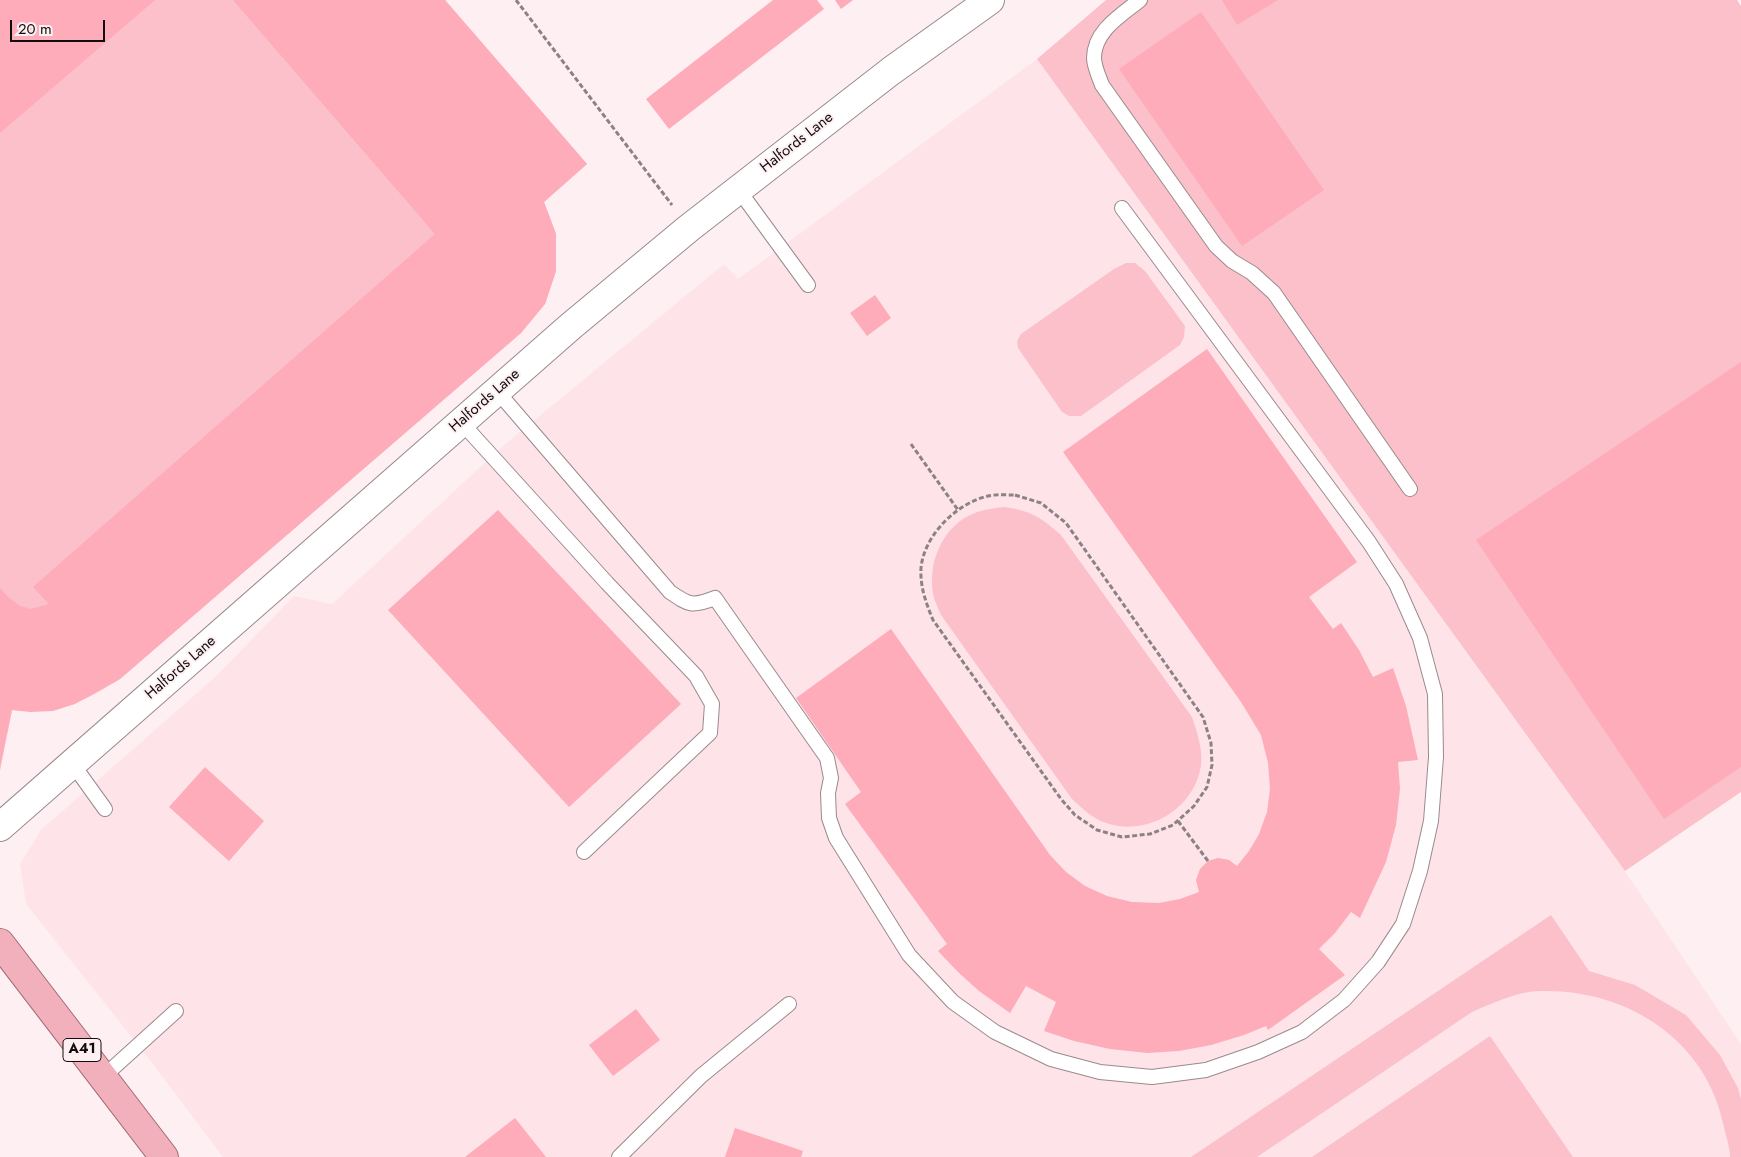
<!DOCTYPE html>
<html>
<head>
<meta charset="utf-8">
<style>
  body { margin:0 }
  #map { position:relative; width:1741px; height:1157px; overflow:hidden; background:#fef0f2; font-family:Jost,sans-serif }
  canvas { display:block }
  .scale { position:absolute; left:10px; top:20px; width:95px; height:22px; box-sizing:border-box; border:2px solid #110c0d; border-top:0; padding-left:6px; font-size:15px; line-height:18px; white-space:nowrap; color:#110c0d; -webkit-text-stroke:4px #fef0f2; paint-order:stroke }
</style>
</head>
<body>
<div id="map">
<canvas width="1741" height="1157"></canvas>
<div class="scale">20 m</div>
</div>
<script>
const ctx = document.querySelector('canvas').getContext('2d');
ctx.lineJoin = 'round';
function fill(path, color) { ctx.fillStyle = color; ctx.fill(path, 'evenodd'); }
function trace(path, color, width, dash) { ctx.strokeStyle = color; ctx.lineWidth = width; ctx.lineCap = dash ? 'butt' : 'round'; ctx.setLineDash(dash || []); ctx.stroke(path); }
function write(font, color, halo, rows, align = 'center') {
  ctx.font = font + ' Jost,sans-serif'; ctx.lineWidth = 4; ctx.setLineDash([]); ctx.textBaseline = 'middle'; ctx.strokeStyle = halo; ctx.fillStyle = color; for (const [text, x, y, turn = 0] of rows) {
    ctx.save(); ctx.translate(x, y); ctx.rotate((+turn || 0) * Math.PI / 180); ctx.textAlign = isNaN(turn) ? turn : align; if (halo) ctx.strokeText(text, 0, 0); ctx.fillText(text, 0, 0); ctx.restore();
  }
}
fill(new Path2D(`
  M 1037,59 L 1625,871 L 1741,1044 L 1741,1157 L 223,1157 L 149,1059 L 26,904 L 20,864 L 41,830 L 214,678 L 294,596 L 332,604 L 503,446 L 724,264 L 738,279 Z`), '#fee4e8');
fill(new Path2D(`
  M 0,0 L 445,0 L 587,164 L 544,202 L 556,234 L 556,271 L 545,304 L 521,333 L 120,679 C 79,704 61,714 12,710 L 0,771 Z
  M 1106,0 L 1737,0 L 1741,6 L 1741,792 L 1625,871 L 1037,59 Z
  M 1126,263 L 1135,263 L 1145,271 L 1185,326 L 1184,337 L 1180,345 L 1081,416 L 1069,416 L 1062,412 L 1018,348 L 1017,341 L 1021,334 L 1114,269 Z
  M 1004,507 C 1032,511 1040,517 1061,535 L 1192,717 C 1197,732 1203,749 1201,765 C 1195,809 1147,837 1106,823 C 1093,819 1082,808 1072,799 L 941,615 C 938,608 934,600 933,593 C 928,562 942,529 970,515 C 981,510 992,508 1004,507 Z
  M 1551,915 L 1589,971 L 1635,985 L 1686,1015 L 1720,1055 L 1738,1088 L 1741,1099 L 1741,1157 L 1730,1157 C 1730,1147 1726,1137 1724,1127 C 1707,1040 1627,989 1541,991 C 1518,991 1493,1003 1472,1012 L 1257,1157 L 1191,1157 Z
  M 1490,1036 L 1573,1157 L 1312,1157 Z`), '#fcc0ca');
fill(new Path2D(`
  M 0,0 L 155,0 L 0,133 Z
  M 233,0 L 445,0 L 587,164 L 544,202 L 556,234 L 556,271 L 545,304 L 521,333 L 120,679 L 75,704 L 53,711 L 30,712 L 12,710 L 0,767 L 0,588 L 8,597 L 20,606 L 31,609 L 49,604 L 33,587 L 435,234 Z
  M 773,0 L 817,0 L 824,9 L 669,129 L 646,99 Z
  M 835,0 L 853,0 L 841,9 Z
  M 1222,0 L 1278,0 L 1237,25 Z
  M 1201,12 L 1324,190 L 1242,246 L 1119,69 Z
  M 875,295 L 891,318 L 867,336 L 850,313 Z
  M 1207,349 L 1357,562 L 1309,597 L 1333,629 L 1341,623 L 1359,650 L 1373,677 L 1393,668 L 1406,706 L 1418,760 L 1398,762 L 1400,789 L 1396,825 L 1386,862 L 1360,918 L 1351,912 L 1335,933 L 1319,949 L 1345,975 L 1268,1030 L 1266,1026 L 1244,1035 L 1211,1045 L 1179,1051 L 1147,1053 L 1110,1049 L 1074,1041 L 1044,1031 L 1056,1002 L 1026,986 L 1010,1013 L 979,991 L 958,972 L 938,951 L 947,944 L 845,804 L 861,792 L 796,698 L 891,629 L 1050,855 L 1066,872 L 1085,886 L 1107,896 L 1132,902 L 1159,903 L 1180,899 L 1199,892 L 1196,880 L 1200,869 L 1208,861 L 1218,858 L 1229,860 L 1237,866 L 1249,851 L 1259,834 L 1267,812 L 1270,789 L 1268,763 L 1261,735 L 1241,702 L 1063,452 Z
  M 1741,362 L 1741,767 L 1664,819 L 1476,540 Z
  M 498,510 L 681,704 L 569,807 L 388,610 Z
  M 205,767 L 264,821 L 229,861 L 169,807 Z
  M 636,1009 L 660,1040 L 613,1076 L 589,1045 Z
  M 515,1118 L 546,1157 L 465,1157 Z
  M 735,1128 L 803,1151 L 801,1157 L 725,1157 Z`), '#feabba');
const service = new Path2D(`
  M 1140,0 C 1121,15 1094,31 1094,58 C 1094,66 1099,77 1102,85 L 1216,246 L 1232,261 L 1252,273 L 1274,293 L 1410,489
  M 738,189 L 808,285
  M 497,391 L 670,592 C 689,605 692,607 715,598 L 827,758 L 831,778 L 828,793 L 829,818 L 836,838 L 909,955 L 953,1002 L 995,1032 L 1051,1059 L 1100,1072 L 1152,1077 L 1206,1070 L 1258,1052 L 1302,1032 L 1344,1000 L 1378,962 L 1403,924 L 1420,871 L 1431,821 L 1436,757 L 1435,694 L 1420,638 L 1396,584 L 1369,542 L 1122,208
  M 461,422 L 607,583 L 696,676 L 712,704 L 710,733 L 584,852
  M 72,763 L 105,809
  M 103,1077 L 176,1011
  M 619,1157 L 701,1076 L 789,1004`);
const tertiary = new Path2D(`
  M 0,827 L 571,326 L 689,228 L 891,71 L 990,0`);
const trunk = new Path2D(`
  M 0,943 L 164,1157`);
trace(service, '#9a8a8d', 16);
trace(tertiary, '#9a8a8d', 30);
trace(trunk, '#a16a74', 30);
trace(new Path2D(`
  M 516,0 L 672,205
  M 911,444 L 958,510
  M 1015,495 L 1041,503 L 1066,523 L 1203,717 L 1211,743 L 1212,765 L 1207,787 L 1194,806 L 1173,825 L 1150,834 L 1122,837 L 1097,830 L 1075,815 L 1061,799 L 933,620 C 926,603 920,587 921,568 C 924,535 957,503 988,496 C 997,494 1007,495 1015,495 Z
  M 1178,821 L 1208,861`), '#8c8284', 3, [5, 2.5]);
trace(service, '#fff', 14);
trace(tertiary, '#fff', 28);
trace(trunk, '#f2b0bc', 28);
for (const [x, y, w] of [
  [82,1050,38]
]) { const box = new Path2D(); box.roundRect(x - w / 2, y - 11.5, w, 23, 4); ctx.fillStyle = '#fef0f2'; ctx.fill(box); trace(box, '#110c0d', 1); }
write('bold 14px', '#110c0d', null, [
  ["A41",82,1050]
]);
write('15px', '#110c0d', '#fef0f2', [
  ["Halfords Lane",797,143,-38],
  ["Halfords Lane",485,401,-41],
  ["Halfords Lane",181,668,-41]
]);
</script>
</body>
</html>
